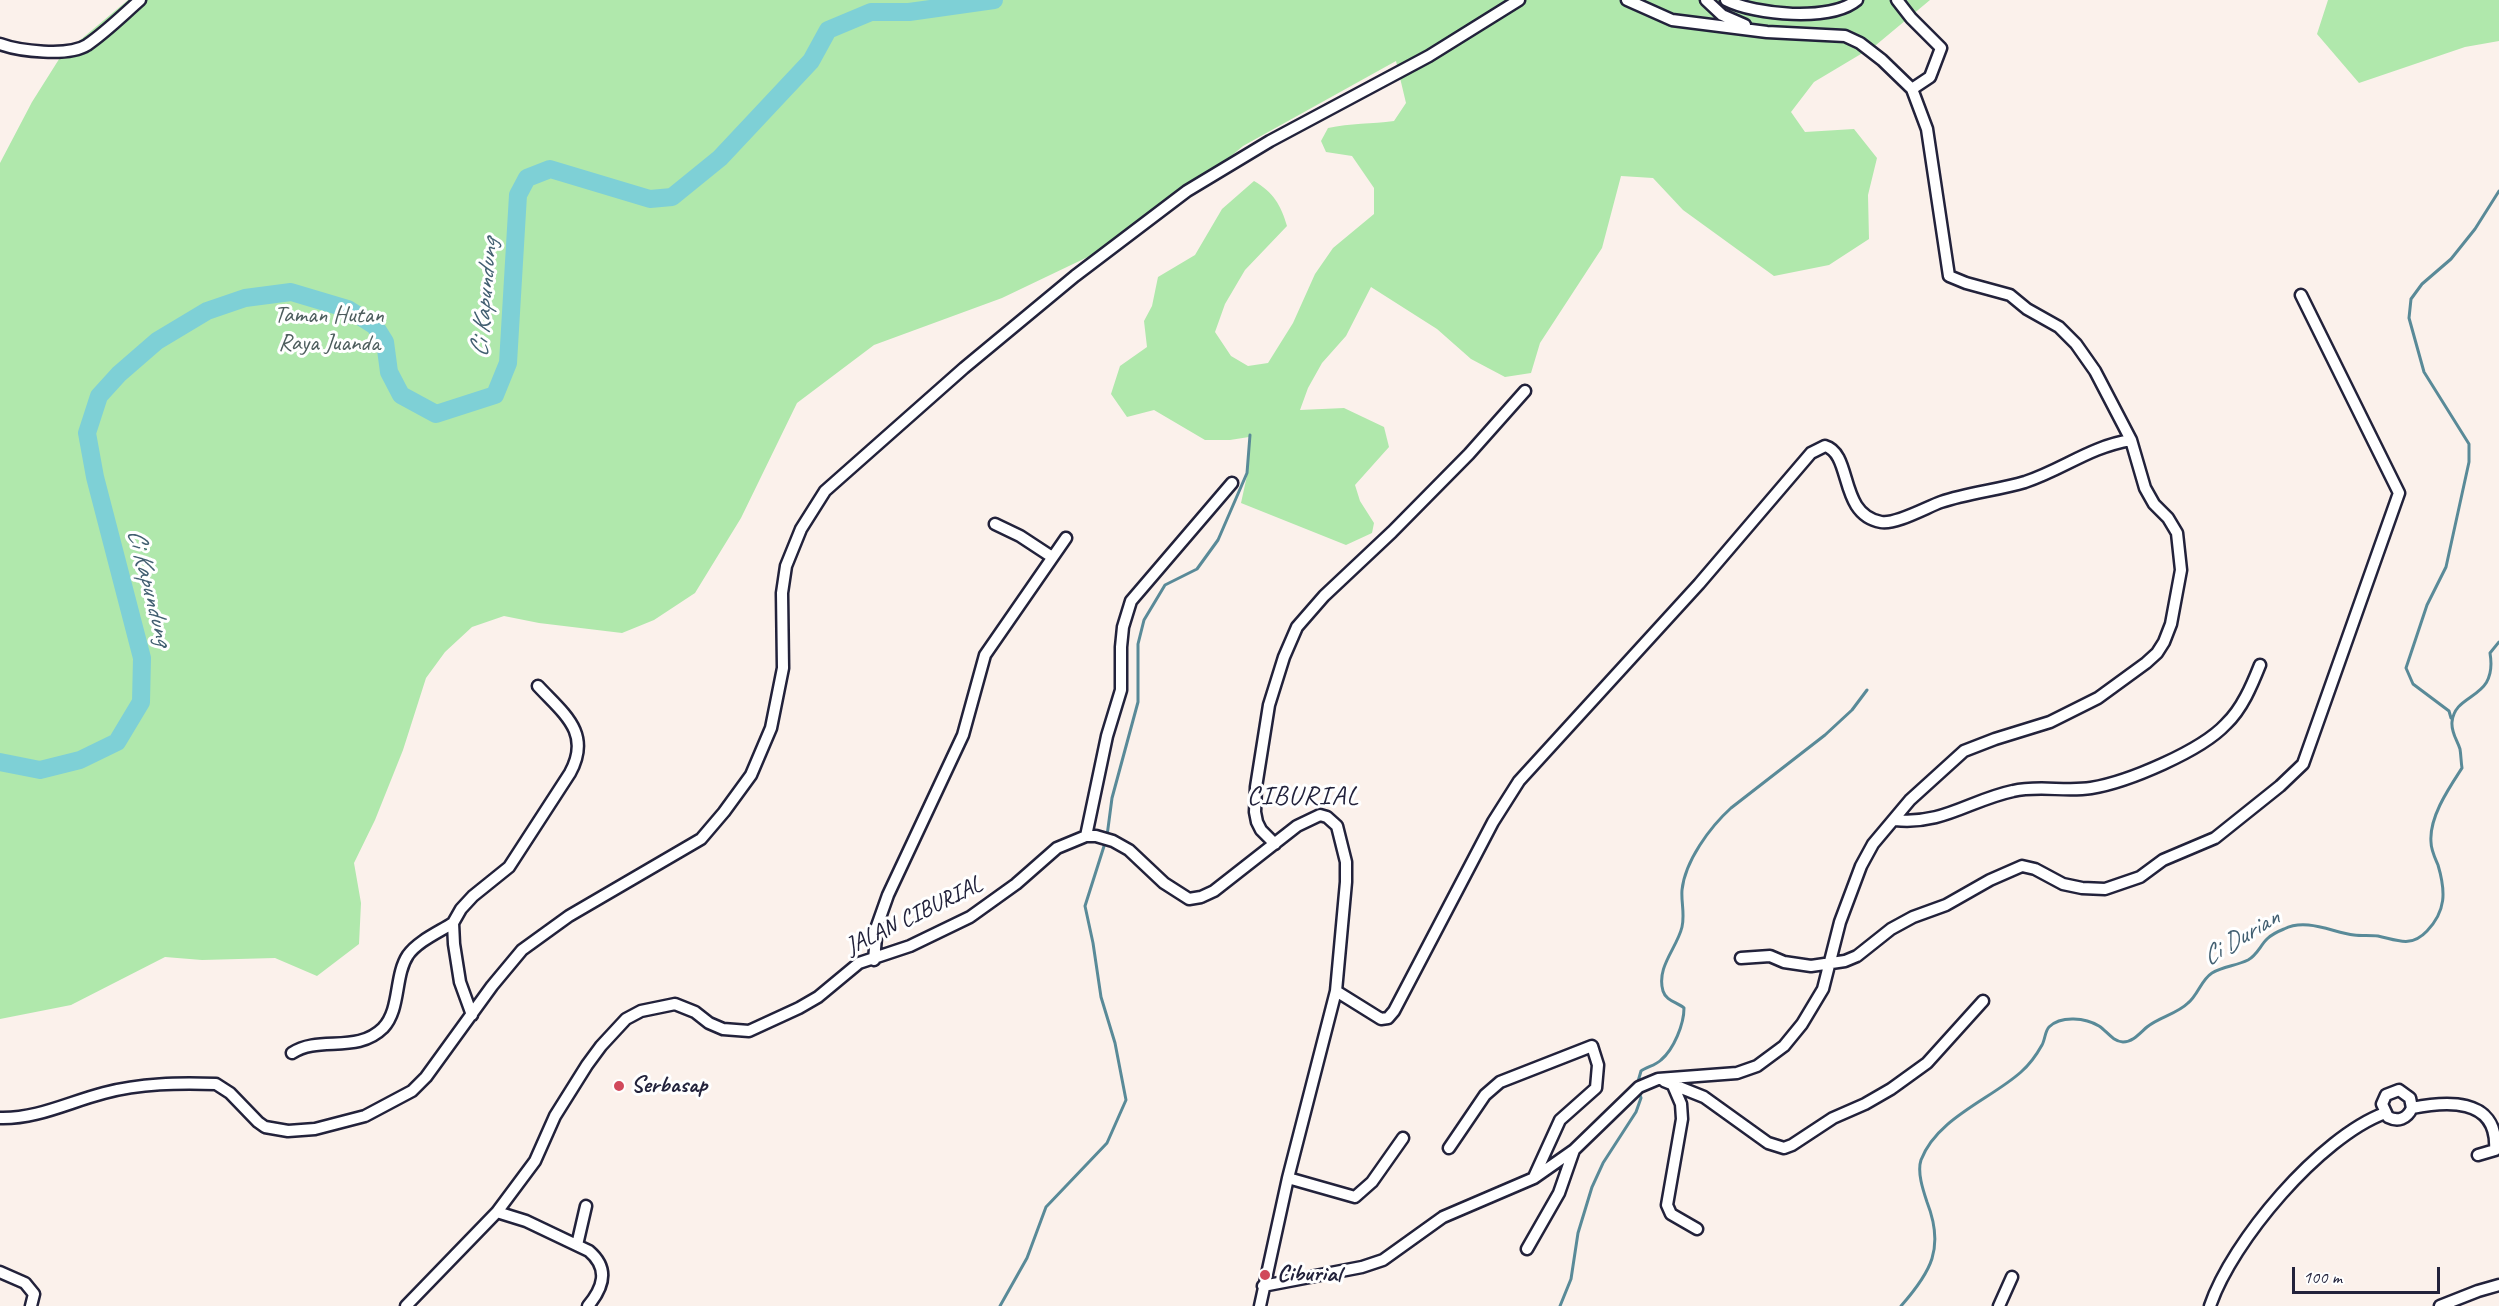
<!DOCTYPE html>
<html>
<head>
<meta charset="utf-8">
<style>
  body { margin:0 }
  #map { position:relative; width:2499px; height:1306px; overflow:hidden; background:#fbf1eb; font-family:Caveat,sans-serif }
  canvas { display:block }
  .scale { position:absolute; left:2292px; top:1267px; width:148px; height:27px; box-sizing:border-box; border:3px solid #22223b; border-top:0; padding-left:8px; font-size:18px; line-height:21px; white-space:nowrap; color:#22223b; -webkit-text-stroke:4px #fff; paint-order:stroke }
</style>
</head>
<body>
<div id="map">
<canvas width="2499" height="1306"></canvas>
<div class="scale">100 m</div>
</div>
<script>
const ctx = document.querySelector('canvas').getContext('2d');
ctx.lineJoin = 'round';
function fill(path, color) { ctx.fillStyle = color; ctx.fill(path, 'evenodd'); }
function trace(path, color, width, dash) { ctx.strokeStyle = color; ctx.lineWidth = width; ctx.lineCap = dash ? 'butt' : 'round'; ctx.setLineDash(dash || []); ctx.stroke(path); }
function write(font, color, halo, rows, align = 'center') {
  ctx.font = font + ' Caveat,sans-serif'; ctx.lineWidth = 6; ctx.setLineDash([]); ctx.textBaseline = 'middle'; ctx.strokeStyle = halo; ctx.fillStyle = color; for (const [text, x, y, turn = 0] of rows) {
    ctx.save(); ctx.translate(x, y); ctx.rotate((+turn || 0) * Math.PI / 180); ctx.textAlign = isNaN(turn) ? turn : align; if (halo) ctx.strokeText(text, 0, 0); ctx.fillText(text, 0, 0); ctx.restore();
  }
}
fill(new Path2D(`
  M 128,0 L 1930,0 L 1876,45 L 1814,82 L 1791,112 L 1805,132 L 1854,129 L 1877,158 L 1868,195 L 1869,239 L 1829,265 L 1774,276 L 1683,210 L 1653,178 L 1621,176 L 1602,248 L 1540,343 L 1531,373 L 1505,377 L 1471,359 L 1437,329 L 1371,287 L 1346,336 L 1322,363 L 1308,388 L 1300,410 L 1344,408 L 1384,427 L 1389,447 L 1355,485 L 1360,501 L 1374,523 L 1372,533 L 1346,545 L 1241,503 L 1248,471 L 1249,437 L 1230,440 L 1205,440 L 1154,410 L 1127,417 L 1111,394 L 1120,366 L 1147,347 L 1144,321 L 1152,306 L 1158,277 L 1195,255 L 1222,209 L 1254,181 C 1273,192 1281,205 1287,226 L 1245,270 L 1225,304 L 1215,332 L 1231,356 L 1248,366 L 1268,363 L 1293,323 L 1315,274 L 1333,248 L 1374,214 L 1374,188 L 1352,156 L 1326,152 L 1321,141 L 1328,128 C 1350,123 1372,124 1394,121 L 1406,103 L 1396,61 L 1243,146 L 1183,197 L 1115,244 L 1002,298 L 874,345 L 797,403 L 741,518 L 695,593 L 654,620 L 622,633 L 539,623 L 504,616 L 472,627 L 445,652 L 426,678 L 403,750 L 375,820 L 354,863 L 361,903 L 359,944 L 317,976 L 275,958 L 202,960 L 165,957 L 71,1005 L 0,1019 L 0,163 L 32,102 L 61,56 Z
  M 2328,0 L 2499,0 L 2499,41 L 2465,47 L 2359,83 L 2317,34 Z`), '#b0e8ac');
trace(new Path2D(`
  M 2451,718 L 2449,711 L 2413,684 L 2406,668 L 2427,605 L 2446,567 L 2469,462 L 2469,444 L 2424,372 L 2409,318 L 2411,299 L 2422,284 L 2451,259 L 2475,229 L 2499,191
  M 1107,836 L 1112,798 L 1138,702 L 1138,644 L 1144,620 L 1165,585 L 1197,569 L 1218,540 L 1247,473 L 1250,435
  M 1637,1085 L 1641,1071 C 1647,1067 1656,1065 1661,1060 C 1674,1049 1684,1024 1684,1008 C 1677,1002 1666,1001 1663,991 C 1656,967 1677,948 1682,927 C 1685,914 1681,902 1682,890 C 1685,861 1710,827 1731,808 L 1825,735 L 1852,710 L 1867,690
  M 1000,1306 L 1027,1258 L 1046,1207 L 1107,1143 L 1126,1100 L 1115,1043 L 1101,997 L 1093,943 L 1085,906 L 1105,843
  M 1560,1306 L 1571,1279 L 1578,1233 L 1592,1187 L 1603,1163 L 1636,1112 L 1641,1098 L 1639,1092
  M 1901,1306 C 1931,1272 1945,1248 1927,1202 C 1923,1190 1917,1172 1921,1160 C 1937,1118 1991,1099 2021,1072 C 2029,1065 2037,1054 2042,1045 C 2045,1040 2045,1031 2049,1027 C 2061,1015 2086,1018 2099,1026 C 2107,1031 2112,1041 2123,1042 C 2133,1042 2140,1033 2147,1027 C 2159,1017 2177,1014 2188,1003 C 2198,995 2201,980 2212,973 C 2223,966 2236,966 2248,960 C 2257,955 2260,946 2267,939 C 2271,935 2279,931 2284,929 C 2306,918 2332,932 2354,935 C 2362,936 2370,935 2378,936 C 2397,940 2411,948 2427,931 C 2446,911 2446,892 2438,865 C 2435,858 2431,850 2431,842 C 2429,817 2449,788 2462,768 C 2461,762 2461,755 2460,749 C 2457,740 2451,732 2452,722 C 2455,691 2498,701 2490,653 L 2499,642`), '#598a98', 3);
trace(new Path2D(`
  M 0,762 L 40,770 L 80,760 L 117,742 L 141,702 L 142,658 L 95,477 L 87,433 L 99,396 L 119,374 L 157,341 L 207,311 L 245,298 L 291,292 L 348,309 L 375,326 L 385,342 L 389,372 L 401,395 L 436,414 L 495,395 L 508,363 L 518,195 L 527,178 L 550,169 L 650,199 L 672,197 L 720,158 L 811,61 L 828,30 L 871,12 L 909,12 L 994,0`), '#7ed0d6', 18);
const minor = new Path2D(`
  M 1627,0 L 1672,20 L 1767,32 L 1845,36 L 1860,43 L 1882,60 L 1912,89 L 1927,129 L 1949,276 L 1966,283 L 2010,295 L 2027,309 L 2059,327 L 2076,344 L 2095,371 L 2131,440
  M 1706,0 L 1722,15 L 1745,25
  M 1726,0 C 1755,15 1831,22 1857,0
  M 1897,0 L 1911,18 L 1941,48 L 1930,77 L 1912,89
  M 0,44 C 19,51 68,57 87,45 C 106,32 123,15 140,0
  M 995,524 L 1020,536 L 1052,557
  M 1895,820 C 1943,825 1970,800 2013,791 C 2038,785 2066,792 2091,788 C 2128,782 2201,751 2226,724 C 2242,709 2252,685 2260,665
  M 1086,836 L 1107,736 L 1121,690 L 1121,647 L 1123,627 L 1131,601 L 1232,483
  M 1275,844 L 1261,830 L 1257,822 L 1255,812 L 1256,787 L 1269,705 L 1284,657 L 1297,627 L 1324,596 L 1392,532 L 1469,454 L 1525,391
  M 1741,958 L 1770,956 L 1784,962 L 1811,966 L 1845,961 L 1857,956 L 1891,929 L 1913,917 L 1946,905 L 1990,880 L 2022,866 L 2035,869 L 2063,884 L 2082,888 L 2105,889 L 2140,877 L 2163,860 L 2215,838 L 2280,786 L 2303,764 L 2399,493 L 2301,295
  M 874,960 L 877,926 L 888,895 L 963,735 L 985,655 L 1066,538
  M 472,1015 L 460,982 L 454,944 L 453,923 L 461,909 L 473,896 L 509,867 L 570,773 C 592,733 564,714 538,686
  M 292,1053 C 319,1035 357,1054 383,1028 C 401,1009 394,976 408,955 C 418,941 439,932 453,923
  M 1664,1081 L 1704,1097 L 1768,1143 L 1784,1148 L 1792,1145 L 1833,1118 L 1865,1104 L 1891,1089 L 1927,1063 L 1983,1001
  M 1672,1083 L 1681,1104 L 1682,1119 L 1667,1205 L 1671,1214 L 1697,1229
  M 2412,1108 L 2410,1098 L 2399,1090 L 2386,1095 L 2382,1104 L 2388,1117 C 2398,1122 2407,1119 2412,1108 C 2442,1102 2499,1095 2495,1150 L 2478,1155
  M 0,1118 C 37,1119 69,1102 104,1093 C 141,1083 178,1083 216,1084 L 230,1093 L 258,1122 L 265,1127 L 288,1131 L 315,1129 L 365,1116 L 412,1091 L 426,1077 L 492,986 L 522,950 L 569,916 L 701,839 L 724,812 L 751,775 L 771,728 L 783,668 L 782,593 L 786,566 L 801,529 L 825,491 L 964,368 L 1075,276 L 1187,191 L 1270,141 L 1429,56 L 1519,0
  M 1449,1148 L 1485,1095 L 1500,1082 L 1592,1046 L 1598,1065 L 1596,1088 L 1560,1120 L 1534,1177
  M 1288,1178 L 1355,1197 L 1372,1182 L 1403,1138
  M 497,1212 L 526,1221 L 589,1251 C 610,1269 603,1288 588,1306
  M 577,1245 L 586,1206
  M 1527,1249 L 1559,1193 L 1574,1150
  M 0,1272 L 25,1283 L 34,1294 L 31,1306
  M 1263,1286 L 1362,1267 L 1383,1260 L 1443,1217 L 1534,1178 L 1574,1150 L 1639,1087 L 1658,1079 L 1737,1073 L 1757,1066 L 1784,1046 L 1802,1024 L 1823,989 L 1840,922 L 1861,866 L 1873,844 L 1910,800 L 1964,751 L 1995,739 L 2050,722 L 2098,698 L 2146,663 L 2157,653 L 2164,642 L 2171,624 L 2181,570 L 2177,533 L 2168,518 L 2154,504 L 2145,488 L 2131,440 C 2089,447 2064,469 2025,482 C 1998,490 1968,493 1941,502 C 1927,507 1895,525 1881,522 C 1838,514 1853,454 1825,446 L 1811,453 L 1699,584 L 1519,781 L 1493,822 L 1394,1011 L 1388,1018 L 1381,1019 L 1336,991
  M 406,1306 L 497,1212 L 535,1161 L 555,1116 L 587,1065 L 601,1046 L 626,1019 L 641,1011 L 675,1004 L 695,1012 L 709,1023 L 723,1029 L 749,1031 L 799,1008 L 818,997 L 859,963 L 910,946 L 970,917 L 1016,884 L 1057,848 L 1086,836 L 1096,836 L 1113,841 L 1129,850 L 1164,883 L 1189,899 L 1201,897 L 1214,891 L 1297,826 L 1320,815 L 1327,817 L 1337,826 L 1346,862 L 1346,882 L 1336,991 L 1288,1178 L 1260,1306
  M 1999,1306 L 2012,1277
  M 2210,1306 C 2232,1241 2320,1137 2385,1113
  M 2440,1306 L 2478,1291 L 2499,1285`);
trace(minor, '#22223b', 15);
trace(minor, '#fff', 10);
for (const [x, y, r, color] of [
  [619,1086,6,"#d1495b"],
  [1265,1275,6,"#d1495b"]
]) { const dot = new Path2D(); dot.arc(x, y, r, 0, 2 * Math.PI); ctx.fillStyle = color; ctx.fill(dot); trace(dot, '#fff', 2); }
write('24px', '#4d5d5d', '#fff', [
  ["Taman Hutan",329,316],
  ["Raya Juanda",329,344]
]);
write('24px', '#22223b', '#fff', [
  ["JALAN CIBURIAL",914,916,-26]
]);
write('bold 24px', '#22223b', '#fff', [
  ["Serbasap",631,1086],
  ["Ciburial",1277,1275]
], 'left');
write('italic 26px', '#425f71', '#fff', [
  ["Ci Kapundung",485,298,-85],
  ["Ci Kapundung",149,587,76],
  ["Ci Durian",2241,938,-31]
]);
ctx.letterSpacing = '1.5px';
write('27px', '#22223b', '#fff', [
  ["CIBURIAL",1303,797]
]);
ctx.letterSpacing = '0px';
</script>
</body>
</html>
